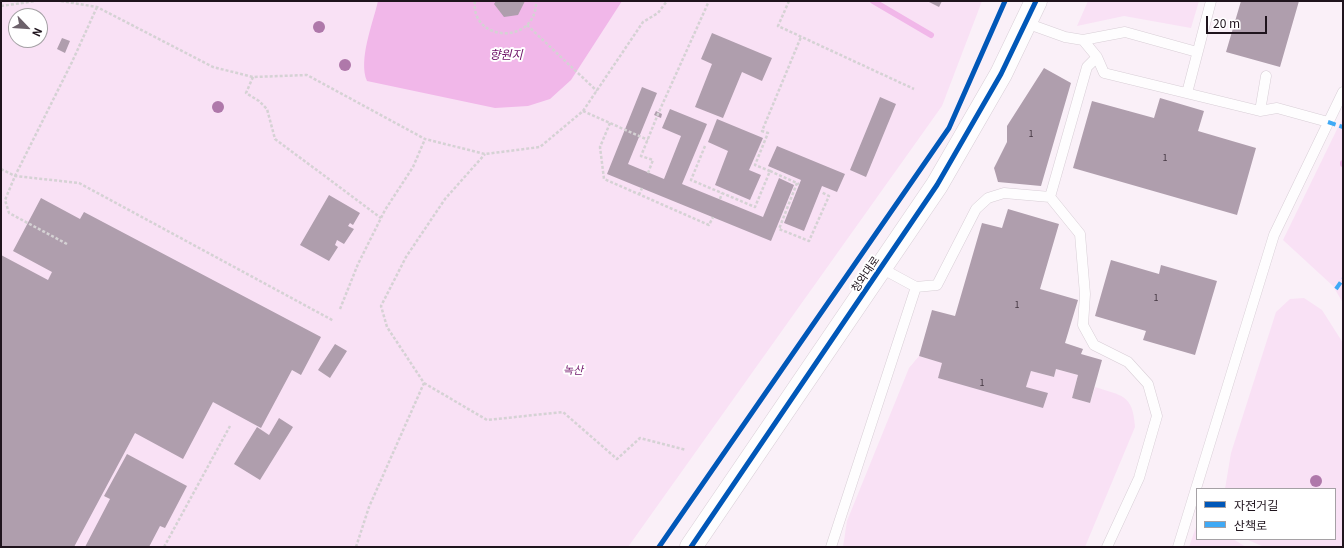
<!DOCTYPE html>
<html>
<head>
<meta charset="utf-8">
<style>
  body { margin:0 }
  #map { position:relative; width:1344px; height:548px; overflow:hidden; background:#faf0f8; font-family:Georgia,"Noto Sans KR",serif }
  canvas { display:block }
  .frame { position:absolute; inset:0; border:2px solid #1f141d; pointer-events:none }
  .legend { position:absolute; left:1196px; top:488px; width:140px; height:52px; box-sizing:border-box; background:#fff; border:1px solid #a5a1a5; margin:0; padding:5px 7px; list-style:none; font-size:12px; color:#1f141d }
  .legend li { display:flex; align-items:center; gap:8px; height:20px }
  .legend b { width:20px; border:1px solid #a5a1a5 }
  .north { position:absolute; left:8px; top:8px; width:40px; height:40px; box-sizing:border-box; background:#fff; border:1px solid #a5a1a5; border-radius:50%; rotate:115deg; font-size:11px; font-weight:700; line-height:16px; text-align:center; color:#1f141d }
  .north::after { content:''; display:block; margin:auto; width:14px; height:18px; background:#6c616a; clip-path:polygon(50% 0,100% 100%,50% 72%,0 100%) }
  .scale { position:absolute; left:1206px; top:16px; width:61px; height:18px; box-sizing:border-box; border:2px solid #1f141d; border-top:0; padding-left:5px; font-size:12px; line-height:14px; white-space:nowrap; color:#1f141d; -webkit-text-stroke:3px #fff; paint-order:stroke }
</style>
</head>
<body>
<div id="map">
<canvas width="1344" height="548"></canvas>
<div class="frame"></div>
<ul class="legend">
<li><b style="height:5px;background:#0057b8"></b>자전거길</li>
<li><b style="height:5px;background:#3fa9f5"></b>산책로</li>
</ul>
<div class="north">N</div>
<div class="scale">20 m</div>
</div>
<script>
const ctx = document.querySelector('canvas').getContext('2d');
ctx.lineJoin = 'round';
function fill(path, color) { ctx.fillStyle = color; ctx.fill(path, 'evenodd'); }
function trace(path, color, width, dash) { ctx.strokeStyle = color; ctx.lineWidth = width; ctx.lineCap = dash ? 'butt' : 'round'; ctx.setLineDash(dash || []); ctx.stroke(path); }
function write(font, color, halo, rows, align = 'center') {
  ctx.font = font + ' Georgia,"Noto Sans KR",serif'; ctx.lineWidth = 4; ctx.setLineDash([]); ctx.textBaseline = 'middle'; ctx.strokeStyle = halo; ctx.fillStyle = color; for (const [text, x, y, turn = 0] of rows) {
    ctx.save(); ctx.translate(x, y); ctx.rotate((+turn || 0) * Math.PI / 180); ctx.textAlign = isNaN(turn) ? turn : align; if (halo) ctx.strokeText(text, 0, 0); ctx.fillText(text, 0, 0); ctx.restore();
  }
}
fill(new Path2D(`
  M 1,1 L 982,1 L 942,106 L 628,547 L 1,547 ZM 16,16 L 40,16 L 40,40 L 16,40 Z
  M 1088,1 L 1199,1 L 1191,28 L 1124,16 L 1077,26 Z
  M 1343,117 L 1343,303 L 1333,286 L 1283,240 Z
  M 1304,298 L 1322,310 L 1343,343 L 1343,547 L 1264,547 L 1246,539 L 1335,539 L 1335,489 L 1225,489 L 1231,453 L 1276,312 L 1290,299 Z
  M 919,356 L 1026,387 L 1031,371 L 1054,377 L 1056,369 L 1078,375 L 1072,398 L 1090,403 L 1095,387 C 1122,396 1133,394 1135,427 L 1085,547 L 843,547 L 847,521 L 909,368 Z
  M 1197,524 L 1197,539 L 1233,539 L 1246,547 L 1189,547 Z`), '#f9e1f5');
fill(new Path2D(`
  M 378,1 L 622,1 L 571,80 L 550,99 L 528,106 L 495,108 L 367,81 C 358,60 373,23 378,1 Z`), '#f1b7e9');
trace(new Path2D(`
  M 873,1 L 931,35
  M 1343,163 L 1343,164`), '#f1b7e9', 6);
fill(new Path2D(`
  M 496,1 L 525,1 L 518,15 L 504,17 L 494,4 Z
  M 927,1 L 942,1 L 939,7 Z
  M 1241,1 L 1299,1 L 1280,67 L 1226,52 Z
  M 712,33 L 772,58 L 762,81 L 742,72 L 723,118 L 695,107 L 712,64 L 701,59 Z
  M 62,38 L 70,41 L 65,53 L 57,49 Z
  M 1044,68 L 1071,83 L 1041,186 L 998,182 L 994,168 L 1007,142 L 1007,126 Z
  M 642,87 L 657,93 L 628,164 L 664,179 L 681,136 L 662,128 L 670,109 L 707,124 L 682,184 L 763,217 L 779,178 L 794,185 L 771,241 L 607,174 Z
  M 880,97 L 896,104 L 866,177 L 850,170 Z
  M 1160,98 L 1204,111 L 1198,131 L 1256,148 L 1237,215 L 1073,168 L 1092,101 L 1154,118 Z
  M 656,111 L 662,114 L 661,118 L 654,115 Z
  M 717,119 L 763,138 L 749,170 L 761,175 L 750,200 L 715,185 L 728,151 L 708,142 Z
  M 777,146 L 845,174 L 837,192 L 822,186 L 804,231 L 784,223 L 801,180 L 768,166 Z
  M 329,195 L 360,213 L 353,225 L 350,223 L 348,226 L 354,229 L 344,244 L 337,240 L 335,245 L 338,247 L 329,261 L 300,245 Z
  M 41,198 L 80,219 L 84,212 L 321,337 L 301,375 L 292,370 L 261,428 L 213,402 L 183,459 L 135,433 L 74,547 L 1,547 L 1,255 L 48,280 L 52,272 L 13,251 Z
  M 1008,209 L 1059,224 L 1040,289 L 1078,300 L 1065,343 L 1083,349 L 1081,354 L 1102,360 L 1090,403 L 1072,398 L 1078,375 L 1056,369 L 1054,377 L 1031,371 L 1026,387 L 1048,393 L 1043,408 L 938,378 L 942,363 L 919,356 L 932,310 L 955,316 L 982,223 L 1002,228 Z
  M 1111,260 L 1159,274 L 1161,265 L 1217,281 L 1195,355 L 1143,340 L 1146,331 L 1095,316 Z
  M 335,344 L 347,351 L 330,378 L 318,370 Z
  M 279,418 L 293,427 L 260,480 L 234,464 L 257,427 L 269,435 Z
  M 127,454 L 187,486 L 165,528 L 160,526 L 149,547 L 85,547 L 110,499 L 104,496 Z`), '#af9ead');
const service = new Path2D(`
  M 1026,23 L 1065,37 L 1083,40 L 1097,57 L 1104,73 L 1260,111 L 1266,76
  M 1083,40 L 1125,32 L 1197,52
  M 1187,93 L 1211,1
  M 1260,111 L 1277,108 L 1328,122
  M 1050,197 L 1080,234 L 1085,294 L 1083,325 L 1094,345 L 1128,362 L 1148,384 L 1157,416 L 1139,478 L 1107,547
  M 881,268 L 916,287 L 937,285 L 976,209 L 988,198 L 1004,193 L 1050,197 L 1087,67 L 1097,57
  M 831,547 L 916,287
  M 1178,547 L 1274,235 L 1343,92`);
const tertiary = new Path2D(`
  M 691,547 L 937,185 L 1001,74 L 1036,1`);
trace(service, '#d8ced6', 11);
trace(tertiary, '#d8ced6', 23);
trace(new Path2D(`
  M 61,1 L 97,7 L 213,67 L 253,77 L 307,75 L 425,139 L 485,154 L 540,147 L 583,111 L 643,22 L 658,13 L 667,1
  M 475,1 C 470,42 537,46 536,1
  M 789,1 L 778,26 L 914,89
  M 1,6 L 36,1
  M 527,25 L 597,91
  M 253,77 L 246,93 L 259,101 L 267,109 L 275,139 L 381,218
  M 583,111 L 648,140
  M 610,123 L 600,147 L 604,179 L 709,225 L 713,217
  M 705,146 L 691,180 L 755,207 L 770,171 L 755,165 L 768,133 L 762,131 L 801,37
  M 1,169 L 15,176 L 79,183 L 334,321
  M 770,171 L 799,184
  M 648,173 L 653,160 L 641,156 L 658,114 L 709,1
  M 797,183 L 779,229 L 809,241 L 829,196 L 821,192
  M 639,195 L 642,188
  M 720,199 L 722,193
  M 67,244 L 9,213 L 5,200 L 15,176 L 72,62 L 97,7
  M 340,309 L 358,264 L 385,210 L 413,167 L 425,139
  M 424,383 L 487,420 L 563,412 L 617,459 L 640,438 L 686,450
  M 164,547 L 230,426
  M 356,547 L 369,507 L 424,383 L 387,327 L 381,306 L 406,257 L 445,199 L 485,154`), '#d5d2d4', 2.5, [3, 2]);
trace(service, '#fefdfe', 10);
trace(tertiary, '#fefdfe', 22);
trace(new Path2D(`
  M 1328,122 L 1343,127
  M 1336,289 L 1343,279`), '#3fa9f5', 4, [8, 4]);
trace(new Path2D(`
  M 659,547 L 949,128 L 1005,1
  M 691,547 L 937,185 L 1001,74 L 1036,1`), '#0057b8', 5);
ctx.fillStyle = '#af78aa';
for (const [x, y] of [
  [319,27],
  [345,65],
  [218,107],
  [1316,481]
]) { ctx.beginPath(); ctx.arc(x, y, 6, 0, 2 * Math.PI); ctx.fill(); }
write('9px', '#433641', null, [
  ["1",1031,134],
  ["1",1165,158],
  ["1",1156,298],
  ["1",1017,305],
  ["1",982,383]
]);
write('11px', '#1f141d', '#fff', [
  ["청와대로",865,274,-56]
]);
write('italic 11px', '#71166b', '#fff', [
  ["녹산",573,370]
]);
write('italic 12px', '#6b0e65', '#fff', [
  ["향원지",506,54]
]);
</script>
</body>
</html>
